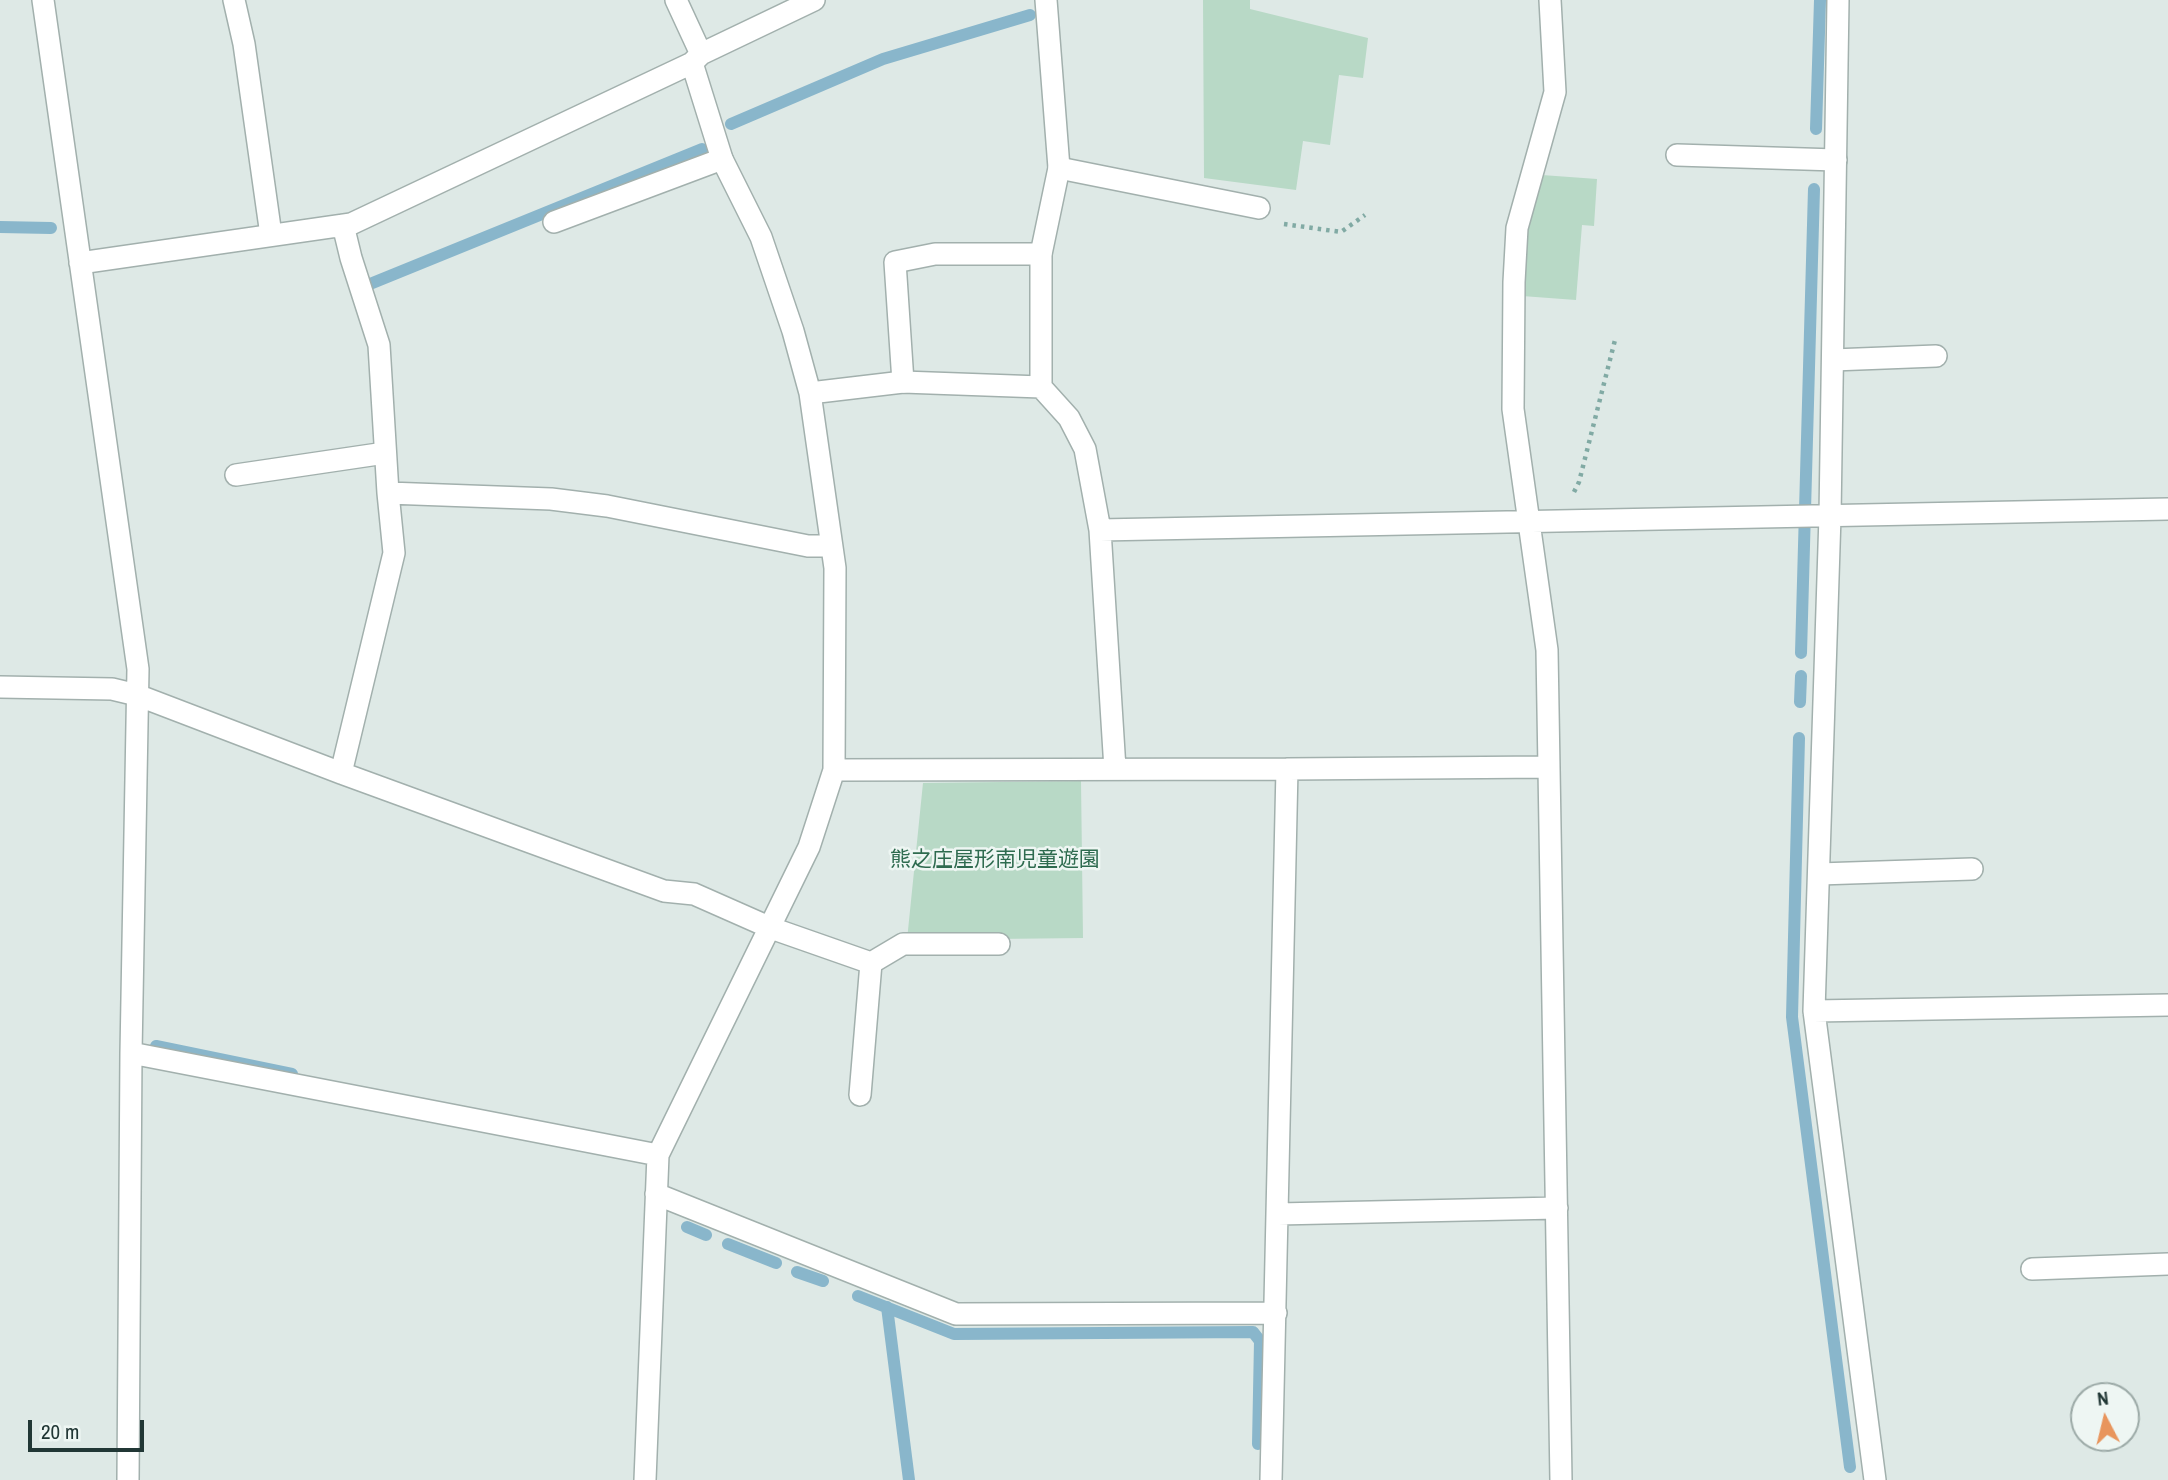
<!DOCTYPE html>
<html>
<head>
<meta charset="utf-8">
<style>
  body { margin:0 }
  #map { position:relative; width:2168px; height:1480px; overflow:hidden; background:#dee9e6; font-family:"Archivo Narrow",sans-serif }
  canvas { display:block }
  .north { position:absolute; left:2070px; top:1382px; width:70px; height:70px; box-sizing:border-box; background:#eef6f3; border:2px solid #9caaa7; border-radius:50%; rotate:353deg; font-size:19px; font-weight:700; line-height:28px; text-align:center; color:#213735 }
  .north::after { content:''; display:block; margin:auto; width:24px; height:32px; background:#e8955d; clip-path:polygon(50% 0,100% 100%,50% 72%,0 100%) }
  .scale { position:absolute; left:28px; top:1420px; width:116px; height:32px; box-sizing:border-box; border:4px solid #213735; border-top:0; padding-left:9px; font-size:21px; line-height:24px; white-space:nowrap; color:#213735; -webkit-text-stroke:5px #eef6f3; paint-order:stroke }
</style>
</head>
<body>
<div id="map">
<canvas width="2168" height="1480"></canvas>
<div class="north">N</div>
<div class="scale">20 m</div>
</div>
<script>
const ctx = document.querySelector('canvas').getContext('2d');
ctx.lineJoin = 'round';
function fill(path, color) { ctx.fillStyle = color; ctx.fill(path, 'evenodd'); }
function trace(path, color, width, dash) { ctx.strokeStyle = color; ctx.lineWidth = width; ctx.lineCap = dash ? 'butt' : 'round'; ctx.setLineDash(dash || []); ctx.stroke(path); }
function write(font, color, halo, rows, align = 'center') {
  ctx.font = font + ' "Archivo Narrow","Noto Sans JP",sans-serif'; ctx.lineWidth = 5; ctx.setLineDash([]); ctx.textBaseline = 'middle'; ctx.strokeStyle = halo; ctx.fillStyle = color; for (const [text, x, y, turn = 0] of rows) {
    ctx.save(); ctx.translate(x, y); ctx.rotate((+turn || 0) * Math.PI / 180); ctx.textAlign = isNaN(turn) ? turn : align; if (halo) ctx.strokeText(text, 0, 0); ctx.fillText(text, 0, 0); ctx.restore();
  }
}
fill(new Path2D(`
  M 1203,0 L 1250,0 L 1250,9 L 1368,38 L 1363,78 L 1339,75 L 1330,145 L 1303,141 L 1296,190 L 1204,178 Z
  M 1542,175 L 1597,179 L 1594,226 L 1582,225 L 1576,300 L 1522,296 L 1526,230 Z
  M 1081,781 L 1083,938 L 907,940 L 923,783 Z`), '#b8d9c6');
trace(new Path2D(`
  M 731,124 L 883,59 L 1030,15
  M 1816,129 L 1820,0
  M 0,227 L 51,228
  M 370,284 L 702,149
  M 1801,653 L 1814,189
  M 1800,702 L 1801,676
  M 1799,738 L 1792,1017 L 1850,1467
  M 156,1046 L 292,1074
  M 687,1227 L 706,1235
  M 728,1244 L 776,1263
  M 797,1272 L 823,1281
  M 858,1296 L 954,1334 L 1253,1332 L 1260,1341 L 1258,1444
  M 887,1307 L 909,1480`), '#89b6cb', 12);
const service = new Path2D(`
  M 1677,155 L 1836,160
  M 1059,168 L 1259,208
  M 554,222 L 722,159
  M 1833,360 L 1936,356
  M 903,382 L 895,262 L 935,254 L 1041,254
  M 236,475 L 385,453
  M 1819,874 L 1972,869
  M 771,928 L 871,963 L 860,1095
  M 871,963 L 903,944 L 999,944
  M 2032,1269 L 2168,1264`);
const minor = new Path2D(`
  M 43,0 L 138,669 L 131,1053 L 128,1480
  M 234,0 L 244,44 L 271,235
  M 676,0 L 701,54
  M 1046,0 L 1059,168 L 1041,254 L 1041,387 L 1069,418 L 1085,449 L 1100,530 L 1115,769
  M 1550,0 L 1555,92 L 1517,228 L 1514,282 L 1513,409 L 1547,650 L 1561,1480
  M 1838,0 L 1830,516 L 1814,1011 L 1875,1480
  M 343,225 L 351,258 L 379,345 L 388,493
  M 80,263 L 351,224 L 692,63 L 701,54 L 814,0
  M 810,393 L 903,382 L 1041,387
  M 1100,530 L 2168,509
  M 0,687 L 112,689 L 137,695 L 341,773 L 664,891 L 694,894 L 771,928
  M 1287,769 L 1549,767
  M 834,770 L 1287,769 L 1271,1480
  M 341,773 L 394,553 L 388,493 L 551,499 L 607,506 L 808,546 L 831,546
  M 1814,1011 L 2168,1005
  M 131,1053 L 658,1155
  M 656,1194 L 956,1314 L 1276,1313
  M 1278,1214 L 1557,1208
  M 645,1480 L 658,1155 L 809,847 L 834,770 L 835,568 L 810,393 L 793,331 L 761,237 L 722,159 L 692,63`);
trace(service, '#a2b0ad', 24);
trace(minor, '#a2b0ad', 24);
trace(new Path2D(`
  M 1284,224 L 1341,232 L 1365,215
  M 1574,492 L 1579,482 L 1615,340`), '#81aaa4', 4.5, [3.5, 5]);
trace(service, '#fff', 21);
trace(minor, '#fff', 21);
write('21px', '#2e6b4f', '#eef6f3', [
  ["熊之庄屋形南児童遊園",995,860]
]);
</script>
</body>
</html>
